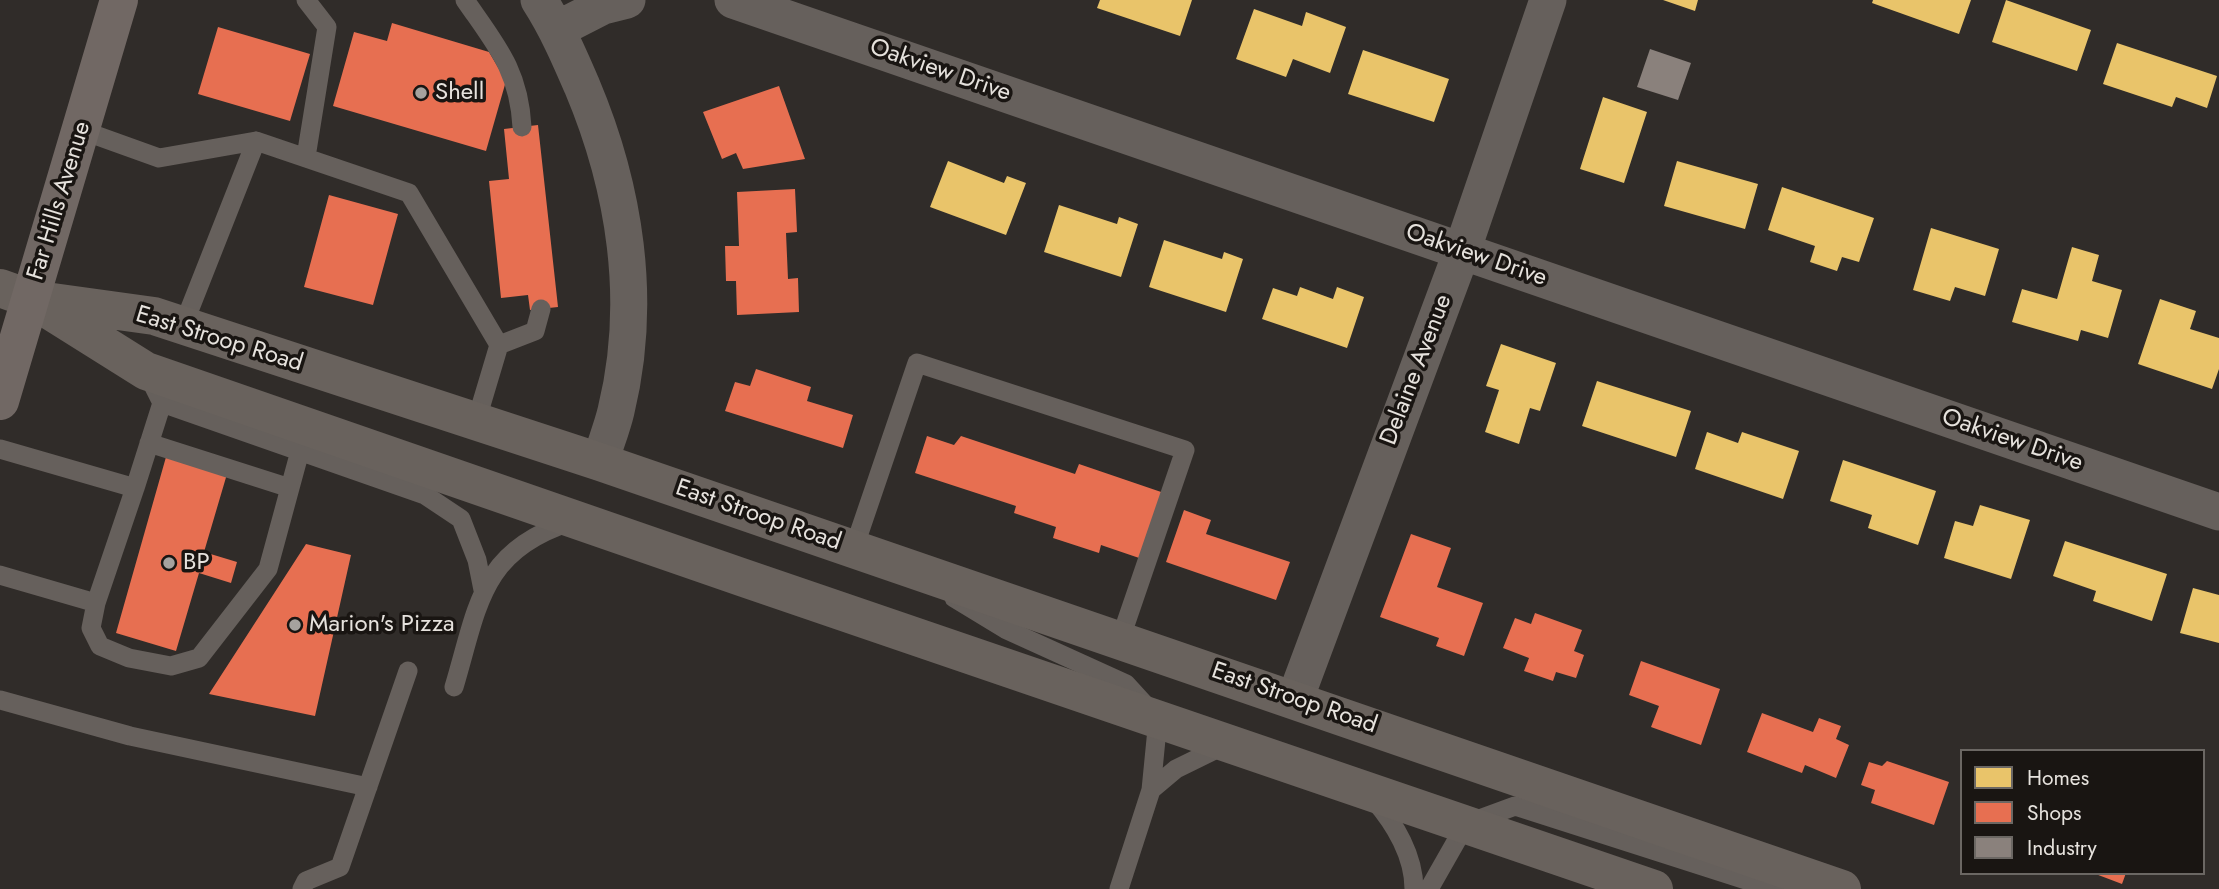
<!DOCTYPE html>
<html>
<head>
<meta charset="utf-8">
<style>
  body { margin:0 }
  #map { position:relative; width:2219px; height:889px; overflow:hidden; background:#302c29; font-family:Jost,sans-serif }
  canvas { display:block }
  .legend { position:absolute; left:1960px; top:749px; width:245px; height:126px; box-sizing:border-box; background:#191512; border:2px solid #6b6763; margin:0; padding:9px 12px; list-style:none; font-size:21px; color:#e6e2dd }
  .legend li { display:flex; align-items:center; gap:14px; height:35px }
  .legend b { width:35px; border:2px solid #6b6763 }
</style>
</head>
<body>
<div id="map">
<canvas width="2219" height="889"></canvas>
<ul class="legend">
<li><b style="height:19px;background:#e9c46a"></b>Homes</li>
<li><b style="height:19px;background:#e76f51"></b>Shops</li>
<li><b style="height:19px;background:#8a817c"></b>Industry</li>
</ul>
</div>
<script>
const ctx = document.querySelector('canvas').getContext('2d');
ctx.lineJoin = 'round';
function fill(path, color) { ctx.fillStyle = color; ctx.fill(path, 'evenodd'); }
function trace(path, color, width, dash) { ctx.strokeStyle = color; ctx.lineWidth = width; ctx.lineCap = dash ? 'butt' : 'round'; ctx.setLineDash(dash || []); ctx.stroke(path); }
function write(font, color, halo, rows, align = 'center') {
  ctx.font = font + ' Jost,sans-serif'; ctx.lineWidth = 7; ctx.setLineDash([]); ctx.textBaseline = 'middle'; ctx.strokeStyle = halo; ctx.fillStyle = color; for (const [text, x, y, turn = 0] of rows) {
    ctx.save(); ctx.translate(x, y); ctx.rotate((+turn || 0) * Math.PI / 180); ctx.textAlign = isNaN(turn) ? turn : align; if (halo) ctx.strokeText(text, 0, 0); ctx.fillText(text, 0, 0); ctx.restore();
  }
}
fill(new Path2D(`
  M 1100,0 L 1192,0 L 1180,36 L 1097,8 Z
  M 1663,0 L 1698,0 L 1695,11 Z
  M 1873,0 L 1971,0 L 1959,34 L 1872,3 Z
  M 2006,0 L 2091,30 L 2077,71 L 1992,42 Z
  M 1254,9 L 1302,26 L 1306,12 L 1346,27 L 1330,73 L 1293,59 L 1286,77 L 1236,59 Z
  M 2117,43 L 2217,76 L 2207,108 L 2176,97 L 2172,107 L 2103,84 Z
  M 1363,50 L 1449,79 L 1434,122 L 1348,94 Z
  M 1603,97 L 1647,112 L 1624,183 L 1580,169 Z
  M 948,161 L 1004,183 L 1007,176 L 1026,183 L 1006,235 L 930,207 Z
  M 1677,161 L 1758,184 L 1745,229 L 1664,206 Z
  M 1782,187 L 1874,218 L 1859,262 L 1842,257 L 1837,271 L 1810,262 L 1815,246 L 1768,230 Z
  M 1059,205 L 1117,224 L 1119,217 L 1138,224 L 1121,277 L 1044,252 Z
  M 1931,228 L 1999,249 L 1985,296 L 1955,287 L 1950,301 L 1913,290 Z
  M 1164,240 L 1222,259 L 1224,252 L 1243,259 L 1226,312 L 1149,287 Z
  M 2072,247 L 2099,255 L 2092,281 L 2122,290 L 2108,338 L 2081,330 L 2078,341 L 2012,322 L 2022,289 L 2057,299 Z
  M 1300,287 L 1333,299 L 1337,287 L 1364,297 L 1347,348 L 1262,319 L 1273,288 L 1297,296 Z
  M 2160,299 L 2196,311 L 2190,329 L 2219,338 L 2219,369 L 2212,389 L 2138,364 Z
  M 1501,344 L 1556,363 L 1540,411 L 1530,408 L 1519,444 L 1485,432 L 1499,390 L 1486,386 Z
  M 1597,381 L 1691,411 L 1676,457 L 1582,426 Z
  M 1707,432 L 1738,443 L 1742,432 L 1799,451 L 1783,499 L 1695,469 Z
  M 1843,460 L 1936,491 L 1918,545 L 1868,528 L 1872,515 L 1830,501 Z
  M 1980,505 L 2030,520 L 2011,579 L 1944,558 L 1955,521 L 1973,526 Z
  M 2065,541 L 2167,574 L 2152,621 L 2093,601 L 2096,591 L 2053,576 Z
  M 2193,588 L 2219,595 L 2219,643 L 2180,633 Z`), '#e9c46a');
fill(new Path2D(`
  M 392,23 L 489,52 L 506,81 L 486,151 L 333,106 L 354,32 L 387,41 Z
  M 218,27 L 310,54 L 290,121 L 198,94 Z
  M 779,86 L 805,159 L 743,169 L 736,153 L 722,159 L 703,112 Z
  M 538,125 L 558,307 L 530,310 L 528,295 L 501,298 L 489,181 L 509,179 L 504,129 Z
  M 795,189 L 797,232 L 786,233 L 788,279 L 798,278 L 799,312 L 737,315 L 736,281 L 726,281 L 725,246 L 739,246 L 737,192 Z
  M 329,195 L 398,214 L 373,305 L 304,287 Z
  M 756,369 L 811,387 L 807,401 L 853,415 L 843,448 L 725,411 L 735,382 L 750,386 Z
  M 927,436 L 954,445 L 961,436 L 1075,474 L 1079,464 L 1167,494 L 1145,560 L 1101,545 L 1099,553 L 1053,538 L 1056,527 L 1014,513 L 1016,506 L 915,473 Z
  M 166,457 L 227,474 L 204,552 L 237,562 L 231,583 L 199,573 L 176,651 L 116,633 Z
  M 1184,510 L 1211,520 L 1206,534 L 1290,562 L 1276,600 L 1166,562 Z
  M 1411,534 L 1451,548 L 1437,587 L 1483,603 L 1464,656 L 1436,646 L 1439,638 L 1380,617 Z
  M 306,544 L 351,555 L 315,716 L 209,694 Z
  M 1535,613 L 1582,630 L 1574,651 L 1584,655 L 1576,678 L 1556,672 L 1553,681 L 1524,671 L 1529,658 L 1503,648 L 1515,618 L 1531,624 Z
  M 1641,661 L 1720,689 L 1701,745 L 1651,727 L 1659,706 L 1629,695 Z
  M 1762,713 L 1813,732 L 1819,718 L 1841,726 L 1836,739 L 1849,745 L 1836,778 L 1805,765 L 1802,773 L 1747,752 Z
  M 1887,761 L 1949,782 L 1934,825 L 1871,803 L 1875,790 L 1861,785 L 1869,762 L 1882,766 Z
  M 2093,873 L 2126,873 L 2122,884 Z`), '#e76f51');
fill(new Path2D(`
  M 1650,49 L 1691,63 L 1678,100 L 1637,87 Z`), '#8a817c');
trace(new Path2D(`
  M 306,0 L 327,27 L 306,157
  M 465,0 C 496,45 519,70 522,127
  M 81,130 L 159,158 L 256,141 L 409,193 L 499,345 L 476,422
  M 183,326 L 256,141
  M 499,345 L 535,331 L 541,309
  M 148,375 L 162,403 L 425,495 L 461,519 L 477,560 L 483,590
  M 149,443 L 290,488
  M 0,449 L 135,488 L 162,403
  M 854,548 L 917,363 L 1185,450 L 1120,640
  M 0,575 L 96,603 L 135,488
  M 954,598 L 1005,629 L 1126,684 L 1158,719 L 1151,790 L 1119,889
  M 96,603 L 91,628 L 100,646 L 129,658 L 171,666 L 199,658 L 268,569 L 300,451
  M 454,687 C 478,607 480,551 570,522
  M 0,700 L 130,736 L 368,787
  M 1151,790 L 1176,769 L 1227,744
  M 1374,800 C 1395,824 1414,856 1414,889
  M 302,889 L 306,881 L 340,867 L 408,671
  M 1429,889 L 1466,824 L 1515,806 L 1774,889`), '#66605c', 19);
trace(new Path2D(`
  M 539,0 C 557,28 569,56 582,86 C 625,188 643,301 616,411 C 612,428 605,445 600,462
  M 733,0 L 2219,512
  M 558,29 L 603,6 L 627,0
  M 1295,699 L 1462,251 L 1548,0`), '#66605c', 37);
trace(new Path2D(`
  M 0,288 L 31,299 L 154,316 L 600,462 L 1842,889
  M 44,307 L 146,371 L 744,578 L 1654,889`), '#69625d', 38);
trace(new Path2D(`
  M 0,401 L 119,0`), '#716864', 38);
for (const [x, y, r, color] of [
  [421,93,7,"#a6a29e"],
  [169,563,7,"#a6a29e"],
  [295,625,7,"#a6a29e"]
]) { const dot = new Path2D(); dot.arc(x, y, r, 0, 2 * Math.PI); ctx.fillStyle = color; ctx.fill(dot); trace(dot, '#191512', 2.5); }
write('24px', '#e6e2dd', '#191512', [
  ["Oakview Drive",940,71,19],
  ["Far Hills Avenue",60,201,-73],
  ["Oakview Drive",1476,256,19],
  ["East Stroop Road",219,340,17],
  ["Delaine Avenue",1417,370,-69],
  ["Oakview Drive",2012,441,19],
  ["East Stroop Road",758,516,19],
  ["East Stroop Road",1294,699,19]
]);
write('24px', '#e6e2dd', '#191512', [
  ["Shell",435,93],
  ["BP",183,563],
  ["Marion's Pizza",309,625]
], 'left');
</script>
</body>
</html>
